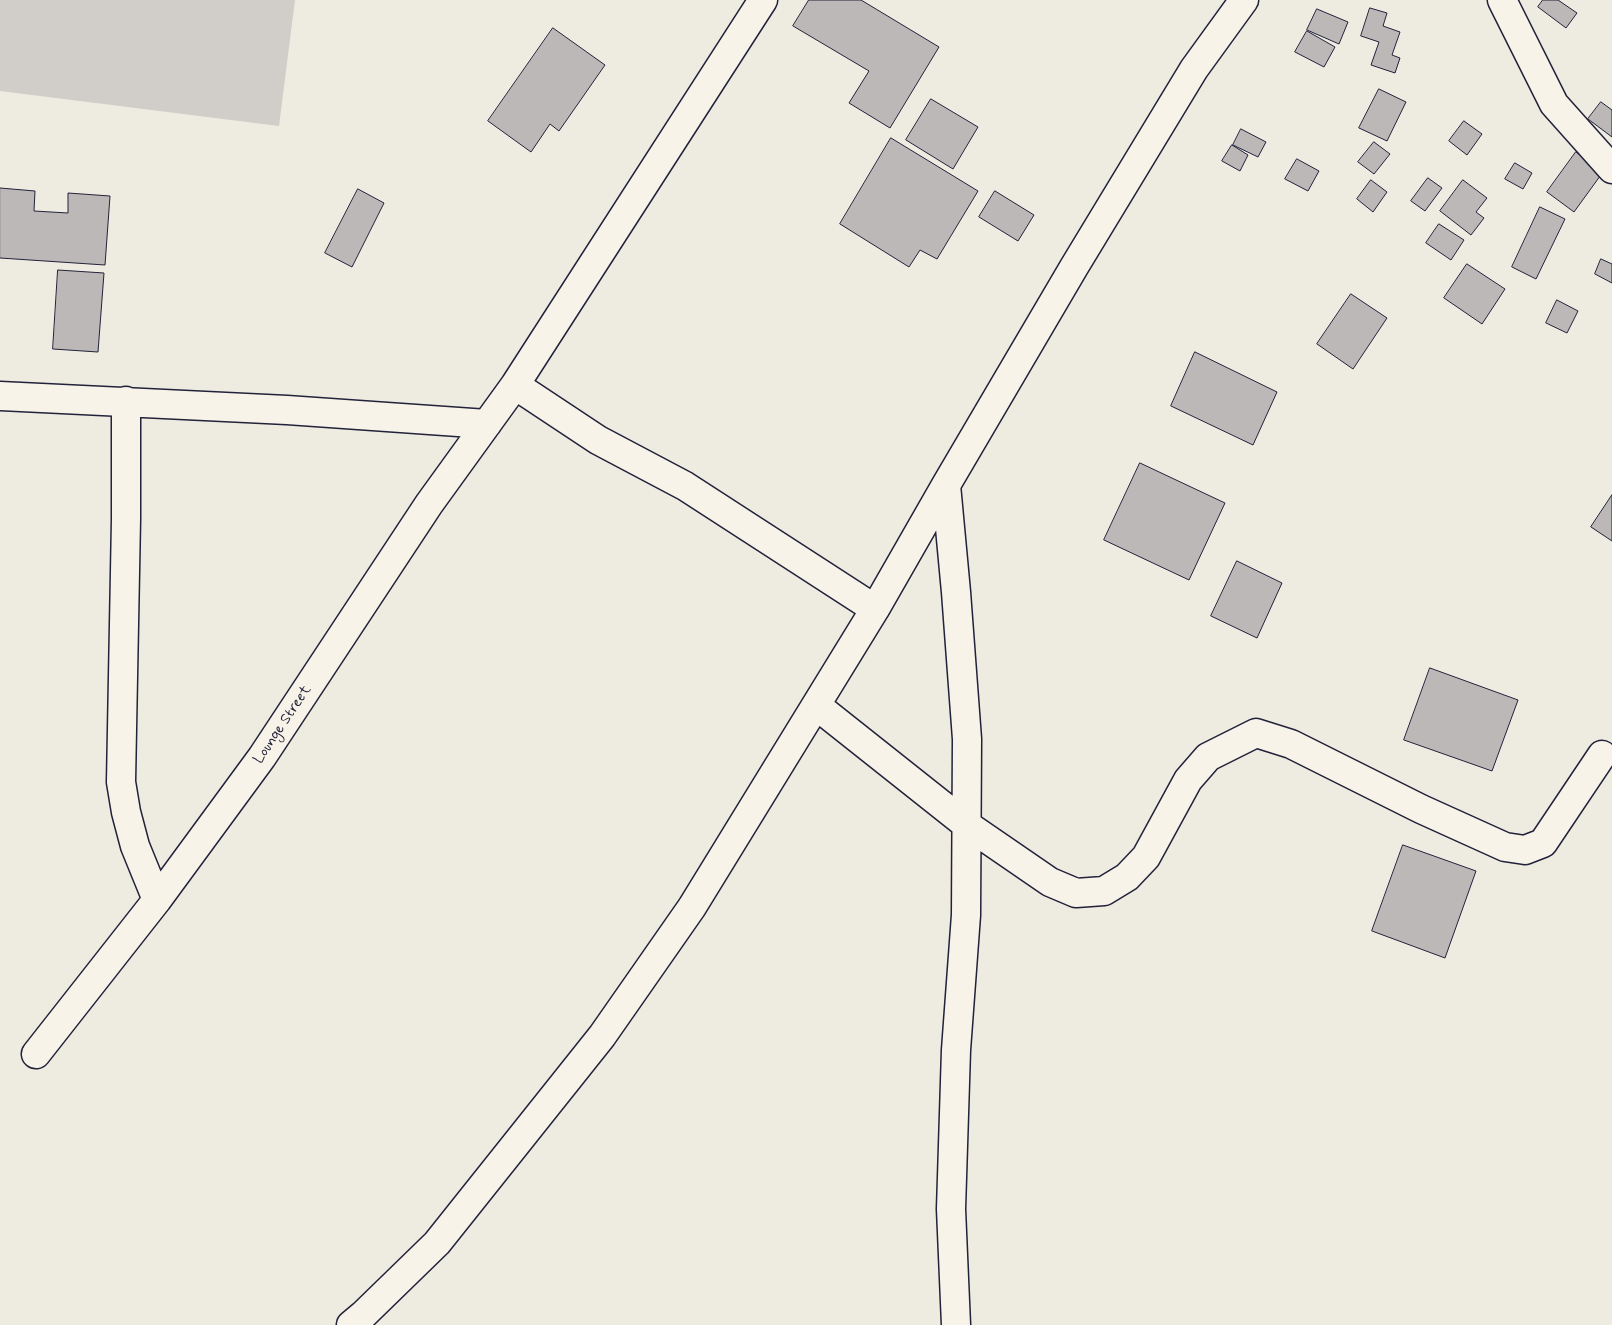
<!DOCTYPE html>
<html>
<head>
<meta charset="utf-8">
<style>
  body { margin:0 }
  canvas { display:block; background:#eeebe1 }
</style>
</head>
<body>
<canvas width="1612" height="1325"></canvas>
<script>
const ctx = document.querySelector('canvas').getContext('2d');
ctx.lineJoin = 'round';
function fill(path, color) { ctx.fillStyle = color; ctx.fill(path, 'evenodd'); }
function trace(path, color, width, dash) { ctx.strokeStyle = color; ctx.lineWidth = width; ctx.lineCap = dash ? 'butt' : 'round'; ctx.setLineDash(dash || []); ctx.stroke(path); }
function write(font, color, halo, rows, align = 'center') {
  ctx.font = font + ' Mynerve,sans-serif'; ctx.lineWidth = 4.5; ctx.setLineDash([]); ctx.textBaseline = 'middle'; ctx.strokeStyle = halo; ctx.fillStyle = color; for (const [text, x, y, turn = 0] of rows) {
    ctx.save(); ctx.translate(x, y); ctx.rotate((+turn || 0) * Math.PI / 180); ctx.textAlign = isNaN(turn) ? turn : align; if (halo) ctx.strokeText(text, 0, 0); ctx.fillText(text, 0, 0); ctx.restore();
  }
}
fill(new Path2D(`
  M 0,0 L 295,0 L 279,126 L 0,91 Z`), '#d1cdc9');
const building = new Path2D(`
  M 809,0 L 861,0 L 939,47 L 890,128 L 849,103 L 869,71 L 793,26 Z
  M 1543,0 L 1558,0 L 1577,13 L 1566,28 L 1538,7 Z
  M 1370,8 L 1387,13 L 1383,26 L 1400,32 L 1392,55 L 1400,58 L 1395,73 L 1371,65 L 1379,42 L 1361,36 Z
  M 1317,9 L 1348,22 L 1339,44 L 1307,30 Z
  M 553,28 L 605,65 L 559,131 L 550,124 L 531,152 L 488,121 Z
  M 1307,31 L 1335,47 L 1324,67 L 1295,52 Z
  M 1379,89 L 1406,102 L 1387,141 L 1359,128 Z
  M 931,99 L 978,127 L 953,169 L 906,140 Z
  M 1601,102 L 1612,110 L 1612,137 L 1588,119 Z
  M 1464,121 L 1482,134 L 1467,155 L 1449,141 Z
  M 1241,129 L 1266,142 L 1258,157 L 1233,145 Z
  M 891,138 L 978,191 L 937,259 L 920,250 L 909,267 L 840,224 Z
  M 1374,142 L 1390,154 L 1374,174 L 1358,162 Z
  M 1232,145 L 1248,155 L 1240,171 L 1222,161 Z
  M 1576,152 L 1603,172 L 1574,212 L 1547,192 Z
  M 1297,159 L 1319,171 L 1308,191 L 1285,179 Z
  M 1515,163 L 1532,173 L 1523,189 L 1505,179 Z
  M 1428,178 L 1442,188 L 1425,211 L 1411,201 Z
  M 1371,180 L 1387,192 L 1373,212 L 1357,199 Z
  M 1463,180 L 1487,198 L 1476,212 L 1484,218 L 1471,235 L 1440,211 Z
  M 0,188 L 35,191 L 34,211 L 68,213 L 68,193 L 110,196 L 105,265 L 0,258 Z
  M 358,189 L 384,203 L 352,267 L 325,253 Z
  M 995,191 L 1034,215 L 1018,241 L 979,217 Z
  M 1540,207 L 1565,219 L 1536,279 L 1512,267 Z
  M 1439,224 L 1464,240 L 1451,260 L 1426,243 Z
  M 1601,259 L 1612,264 L 1612,283 L 1595,274 Z
  M 1467,264 L 1505,289 L 1482,324 L 1444,298 Z
  M 58,270 L 104,273 L 98,352 L 53,349 Z
  M 1351,294 L 1387,318 L 1353,369 L 1317,344 Z
  M 1557,300 L 1578,311 L 1567,333 L 1546,323 Z
  M 1195,352 L 1277,392 L 1253,445 L 1171,406 Z
  M 1140,463 L 1225,503 L 1189,580 L 1104,540 Z
  M 1612,495 L 1612,541 L 1591,527 Z
  M 1237,561 L 1282,583 L 1257,638 L 1211,616 Z
  M 1430,668 L 1518,700 L 1492,771 L 1404,740 Z
  M 1403,845 L 1476,871 L 1445,958 L 1372,931 Z`);
fill(building, '#bbb8b7');
trace(building, '#22223b', 1);
const minor = new Path2D(`
  M 1502,0 L 1554,104 L 1612,169
  M 515,385 L 598,440 L 685,486 L 875,609
  M 0,396 L 287,410 L 487,424
  M 126,401 L 126,519 L 121,782 L 126,812 L 135,846 L 157,900
  M 946,485 L 956,592 L 967,739 L 966,915 L 956,1050 L 951,1209 L 956,1325
  M 817,706 L 967,825 L 1050,882 L 1076,893 L 1104,891 L 1127,877 L 1146,857 L 1188,780 L 1208,757 L 1256,733 L 1291,744 L 1421,809 L 1505,847 L 1525,850 L 1543,843 L 1602,755
  M 36,1054 L 157,900 L 262,757 L 429,504 L 515,385 L 763,0
  M 351,1325 L 363,1315 L 437,1243 L 602,1036 L 692,907 L 875,609 L 946,485 L 1074,267 L 1194,69 L 1244,0`);
trace(minor, '#22223b', 31);
trace(minor, '#f7f3e8', 28);
write('15px', '#22223b', '#f7f3e8', [
  ["Lounge Street",283,725,-56]
]);
</script>
</body>
</html>
